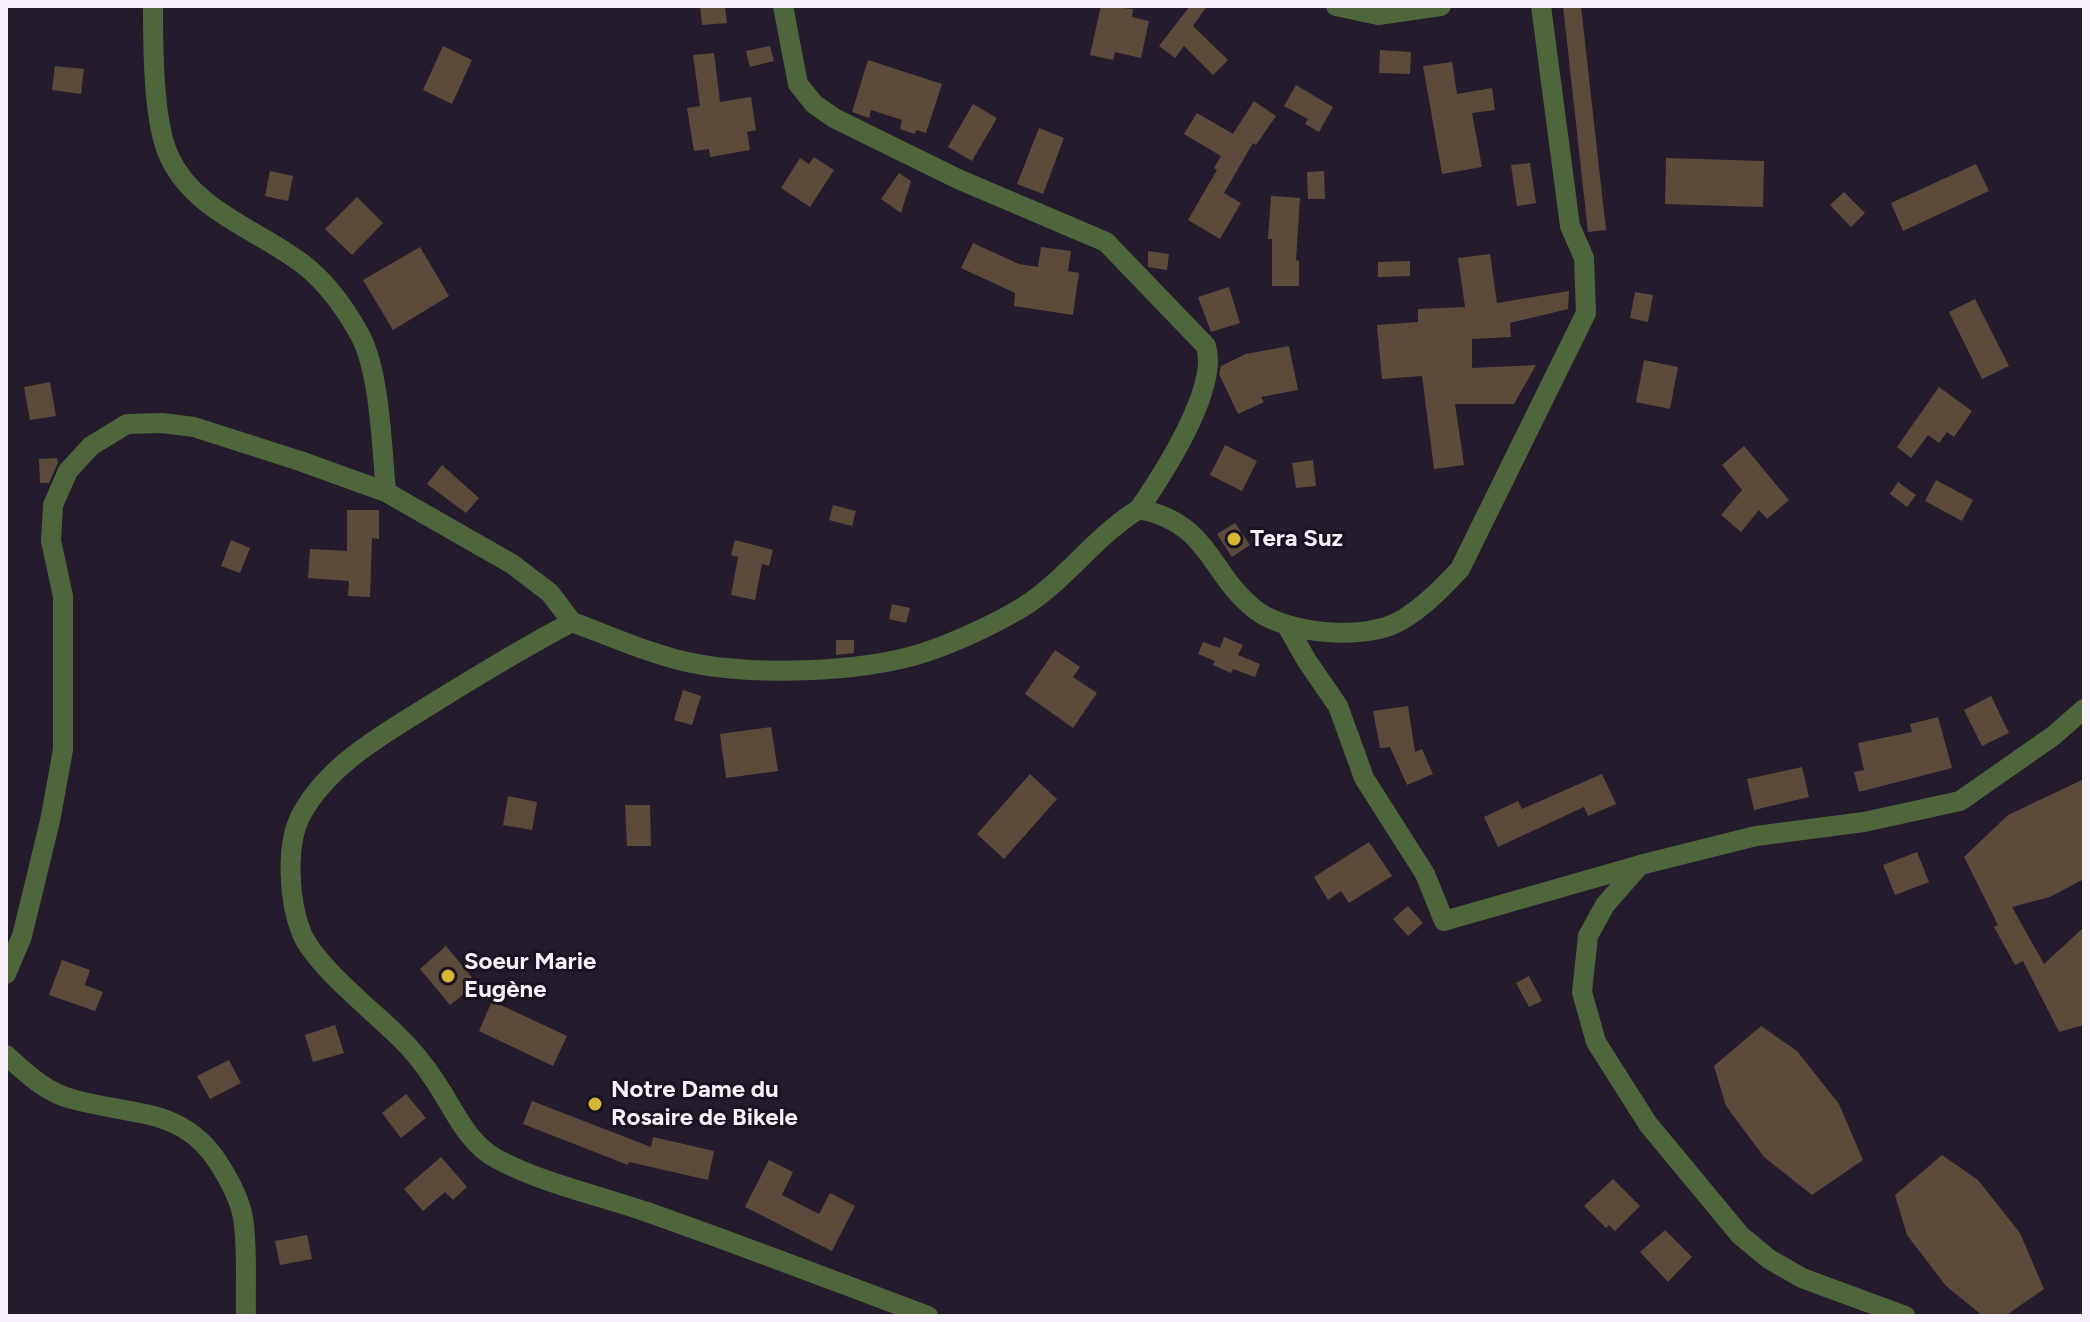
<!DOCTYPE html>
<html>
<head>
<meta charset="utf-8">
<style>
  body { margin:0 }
  #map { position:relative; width:2090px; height:1322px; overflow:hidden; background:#241b2c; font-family:Figtree,sans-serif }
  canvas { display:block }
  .frame { position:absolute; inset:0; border:8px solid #f7f1fd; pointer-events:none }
</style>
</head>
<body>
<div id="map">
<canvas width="2090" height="1322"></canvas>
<div class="frame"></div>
</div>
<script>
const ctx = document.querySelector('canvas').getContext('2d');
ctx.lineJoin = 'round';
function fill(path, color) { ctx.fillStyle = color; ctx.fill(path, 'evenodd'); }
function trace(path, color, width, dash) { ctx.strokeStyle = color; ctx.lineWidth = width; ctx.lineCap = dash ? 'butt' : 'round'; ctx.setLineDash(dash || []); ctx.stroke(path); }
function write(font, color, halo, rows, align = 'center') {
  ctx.font = font + ' Figtree,sans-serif'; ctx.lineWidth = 6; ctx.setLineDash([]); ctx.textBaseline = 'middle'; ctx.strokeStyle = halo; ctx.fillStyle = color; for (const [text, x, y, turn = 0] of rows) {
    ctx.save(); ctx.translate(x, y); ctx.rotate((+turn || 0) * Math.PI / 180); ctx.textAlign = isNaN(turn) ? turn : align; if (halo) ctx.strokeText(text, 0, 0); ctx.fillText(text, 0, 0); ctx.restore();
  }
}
fill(new Path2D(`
  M 700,6 L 725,6 L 727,23 L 702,25 Z
  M 1101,6 L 1133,9 L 1132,17 L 1149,21 L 1141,58 L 1115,52 L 1113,60 L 1090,55 Z
  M 1190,6 L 1207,6 L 1193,26 L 1228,60 L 1213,75 L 1184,46 L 1175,58 L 1159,46 Z
  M 1563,6 L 1581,6 L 1606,230 L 1588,232 Z
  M 443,46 L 472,60 L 452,104 L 423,90 Z
  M 770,46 L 774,61 L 750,67 L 746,51 Z
  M 1380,50 L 1411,52 L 1410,74 L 1379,73 Z
  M 714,53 L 720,102 L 751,97 L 756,130 L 747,132 L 750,150 L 710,157 L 709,149 L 694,151 L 687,108 L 700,106 L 693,55 Z
  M 868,60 L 942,84 L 926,133 L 916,130 L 915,134 L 900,129 L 902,120 L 871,110 L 869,118 L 852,112 Z
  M 1452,62 L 1457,94 L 1492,88 L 1495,110 L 1472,113 L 1482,167 L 1442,174 L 1423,66 Z
  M 55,66 L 84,69 L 81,94 L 52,90 Z
  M 1296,85 L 1333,107 L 1319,132 L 1305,124 L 1308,119 L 1284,106 Z
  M 1254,101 L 1276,116 L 1256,145 L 1253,143 L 1224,193 L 1241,203 L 1220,239 L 1188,220 L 1217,170 L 1214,168 L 1221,156 L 1184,134 L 1197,113 L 1233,134 Z
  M 973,104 L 997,118 L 972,161 L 948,147 Z
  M 1039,128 L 1064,138 L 1043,194 L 1017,184 Z
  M 814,157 L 834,170 L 810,207 L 781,188 L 800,158 L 809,164 Z
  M 1666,158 L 1764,161 L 1763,207 L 1665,204 Z
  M 1530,163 L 1536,203 L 1517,206 L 1511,165 Z
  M 1976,164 L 1989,191 L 1903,231 L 1891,203 Z
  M 270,171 L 293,176 L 288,201 L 265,196 Z
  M 1324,171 L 1325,199 L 1308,199 L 1307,172 Z
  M 899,173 L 911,181 L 901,213 L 881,199 Z
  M 1844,192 L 1865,213 L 1851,227 L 1830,205 Z
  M 1271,196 L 1300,198 L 1296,260 L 1299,261 L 1299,286 L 1272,286 L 1272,239 L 1268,239 Z
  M 357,197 L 383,223 L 352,255 L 325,229 Z
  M 973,243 L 1019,264 L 1038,267 L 1041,247 L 1071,251 L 1068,271 L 1079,273 L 1073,315 L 1014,306 L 1015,293 L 961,268 Z
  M 420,247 L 449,296 L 393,330 L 363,280 Z
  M 1148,251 L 1169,254 L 1167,270 L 1148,267 Z
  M 1490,254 L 1497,303 L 1569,291 L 1568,309 L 1510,323 L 1511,337 L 1472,339 L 1472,368 L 1536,365 L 1514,404 L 1455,404 L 1464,465 L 1434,469 L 1422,376 L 1382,379 L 1377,325 L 1418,322 L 1418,309 L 1465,307 L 1458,258 Z
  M 1410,261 L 1410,276 L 1378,277 L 1378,262 Z
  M 1229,287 L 1240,323 L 1211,332 L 1198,297 Z
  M 1635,292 L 1653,295 L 1648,322 L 1630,318 Z
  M 1975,299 L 2009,366 L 1982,379 L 1949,312 Z
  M 1289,346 L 1298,390 L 1261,397 L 1264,402 L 1238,414 L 1219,374 L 1221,366 L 1246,354 Z
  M 1644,360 L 1678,367 L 1670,409 L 1636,402 Z
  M 50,382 L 56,416 L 30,420 L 24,387 Z
  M 1939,387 L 1972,411 L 1954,437 L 1947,432 L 1939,443 L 1928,435 L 1911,458 L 1897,447 Z
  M 1225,445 L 1257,461 L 1242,491 L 1210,475 Z
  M 1744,446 L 1789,500 L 1767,519 L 1759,510 L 1741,532 L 1721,515 L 1742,490 L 1722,465 Z
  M 57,458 L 58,463 L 49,483 L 40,483 L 39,459 Z
  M 1313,460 L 1316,486 L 1296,488 L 1292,463 Z
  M 442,465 L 479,498 L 466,513 L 427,484 Z
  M 1936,480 L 1973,500 L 1962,521 L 1925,501 Z
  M 1898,482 L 1916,495 L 1907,507 L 1890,494 Z
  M 833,505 L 856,511 L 852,526 L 829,520 Z
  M 347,510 L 379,510 L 379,539 L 372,538 L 370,597 L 348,596 L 349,581 L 308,578 L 310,549 L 347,551 Z
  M 1235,523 L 1250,545 L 1232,557 L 1217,534 Z
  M 231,540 L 250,548 L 240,573 L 221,566 Z
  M 735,540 L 773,550 L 769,566 L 762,564 L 755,600 L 731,595 L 738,557 L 731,555 Z
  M 892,604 L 910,608 L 906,623 L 889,619 Z
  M 1224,637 L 1243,645 L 1238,655 L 1260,664 L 1255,677 L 1233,669 L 1231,673 L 1213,665 L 1215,661 L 1198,654 L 1203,642 L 1220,648 Z
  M 836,640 L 854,640 L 854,653 L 836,655 Z
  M 1055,650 L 1080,667 L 1073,677 L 1097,693 L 1073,728 L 1025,694 Z
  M 683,690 L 701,696 L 692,725 L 674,720 Z
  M 1991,696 L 2009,733 L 1982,746 L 1964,710 Z
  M 1408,706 L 1415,752 L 1422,749 L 1433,774 L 1407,785 L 1390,747 L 1380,748 L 1373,711 Z
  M 1938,717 L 1952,768 L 1859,792 L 1854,772 L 1864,770 L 1858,743 L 1912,732 L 1910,724 Z
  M 771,727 L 778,771 L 726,778 L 720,734 Z
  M 1802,767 L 1809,797 L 1754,810 L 1747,779 Z
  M 1030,774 L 1057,799 L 1004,859 L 977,834 Z
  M 1602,774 L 1616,804 L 1588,816 L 1584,807 L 1498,847 L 1484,817 L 1518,801 L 1522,809 Z
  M 2084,779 L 2084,879 L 2050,897 L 2012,907 L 2044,964 L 2084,927 L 2084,1025 L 2059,1032 L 2023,961 L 2015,965 L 1994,927 L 1998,925 L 1964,857 L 2008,815 Z
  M 508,796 L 537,802 L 532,830 L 503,825 Z
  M 625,805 L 650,805 L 651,846 L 627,846 Z
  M 1369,842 L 1392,876 L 1349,903 L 1341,891 L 1328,900 L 1314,877 Z
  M 1917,852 L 1929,882 L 1895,895 L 1883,865 Z
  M 1408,906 L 1423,923 L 1408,936 L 1393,919 Z
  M 446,946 L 474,980 L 474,986 L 450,1005 L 420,969 Z
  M 62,960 L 90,970 L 85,985 L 103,992 L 95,1011 L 49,995 Z
  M 1529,976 L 1542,1001 L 1529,1007 L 1516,983 Z
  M 492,1001 L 567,1036 L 553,1066 L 479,1031 Z
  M 335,1025 L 344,1053 L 313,1062 L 305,1035 Z
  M 1761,1026 L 1797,1051 L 1839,1104 L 1863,1160 L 1812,1195 L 1764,1157 L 1726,1106 L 1714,1066 Z
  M 229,1060 L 241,1083 L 210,1099 L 197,1076 Z
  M 406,1094 L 426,1118 L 401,1138 L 382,1113 Z
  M 532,1101 L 651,1147 L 653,1137 L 714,1151 L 708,1180 L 629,1162 L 628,1165 L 523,1124 Z
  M 1942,1155 L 1978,1180 L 2020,1233 L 2044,1289 L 2005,1316 L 1983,1316 L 1946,1286 L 1907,1235 L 1895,1195 Z
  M 441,1157 L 467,1187 L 453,1200 L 445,1192 L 423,1211 L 404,1189 Z
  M 769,1160 L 793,1172 L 782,1195 L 819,1214 L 830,1193 L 855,1206 L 832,1251 L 745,1207 Z
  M 1613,1179 L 1640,1206 L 1615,1231 L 1609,1225 L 1606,1228 L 1584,1206 Z
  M 1665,1230 L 1692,1257 L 1668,1282 L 1640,1252 Z
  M 307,1235 L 312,1259 L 280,1265 L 275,1241 Z`), '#5c4b3b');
trace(new Path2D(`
  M 153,6 C 153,46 153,122 169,156 C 195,214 264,231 309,269 C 330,287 348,313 361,337 C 380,375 382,449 386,492
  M 783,6 L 798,84 L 814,104 L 834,118 L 958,179 L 1106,242 L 1206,346 C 1219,388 1163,474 1139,509
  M 1336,6 L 1378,15 L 1441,6
  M 1287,626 L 1307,661 L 1338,706 L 1364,778 L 1425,874 L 1444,921 L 1640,865 L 1756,836 L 1864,822 L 1960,801 L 2053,736 L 2084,709
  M 1640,865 L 1605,905 L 1588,936 L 1582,992 L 1596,1042 L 1648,1124 L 1740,1235 L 1769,1259 L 1802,1278 L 1905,1316
  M 6,974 L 22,936 L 50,821 L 63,750 L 63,596 L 51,541 L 53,505 L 68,471 L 91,446 L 127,424 L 162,423 L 194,427 L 300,461 L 386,492 L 512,564 L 550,593 L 572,622
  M 6,1055 C 26,1073 45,1092 72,1099 C 131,1116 185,1106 221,1167 C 231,1183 240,1200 243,1218 C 248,1249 245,1284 246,1316
  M 928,1316 C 834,1281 741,1245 647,1212 C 598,1195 544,1184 497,1159 C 468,1144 454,1110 437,1084 C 426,1067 413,1050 398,1036 C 373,1011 316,966 302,934 C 289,903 285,846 301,815 C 329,763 387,732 435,702 C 480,674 525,647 572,622 C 610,636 648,653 687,662 C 753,676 859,673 923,653 C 954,643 995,624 1023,607 C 1066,580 1095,536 1139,509 C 1211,523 1209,575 1257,611 C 1289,634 1365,641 1400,621 C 1424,607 1441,589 1460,569 L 1586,313 L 1584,258 L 1570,226 L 1541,6`), '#4f663d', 20);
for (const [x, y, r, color] of [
  [1234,539,8,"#d6b534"],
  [448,976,8,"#d6b534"],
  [595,1104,8,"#d6b534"]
]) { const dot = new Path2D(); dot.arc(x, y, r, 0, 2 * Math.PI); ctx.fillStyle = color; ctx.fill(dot); trace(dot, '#1b1222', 3); }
write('bold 24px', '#f7f1fd', '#1b1222', [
  ["Tera Suz",1250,539],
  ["Soeur Marie",464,962],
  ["Eugène",464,990],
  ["Notre Dame du",611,1090],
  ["Rosaire de Bikele",611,1118]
], 'left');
</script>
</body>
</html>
